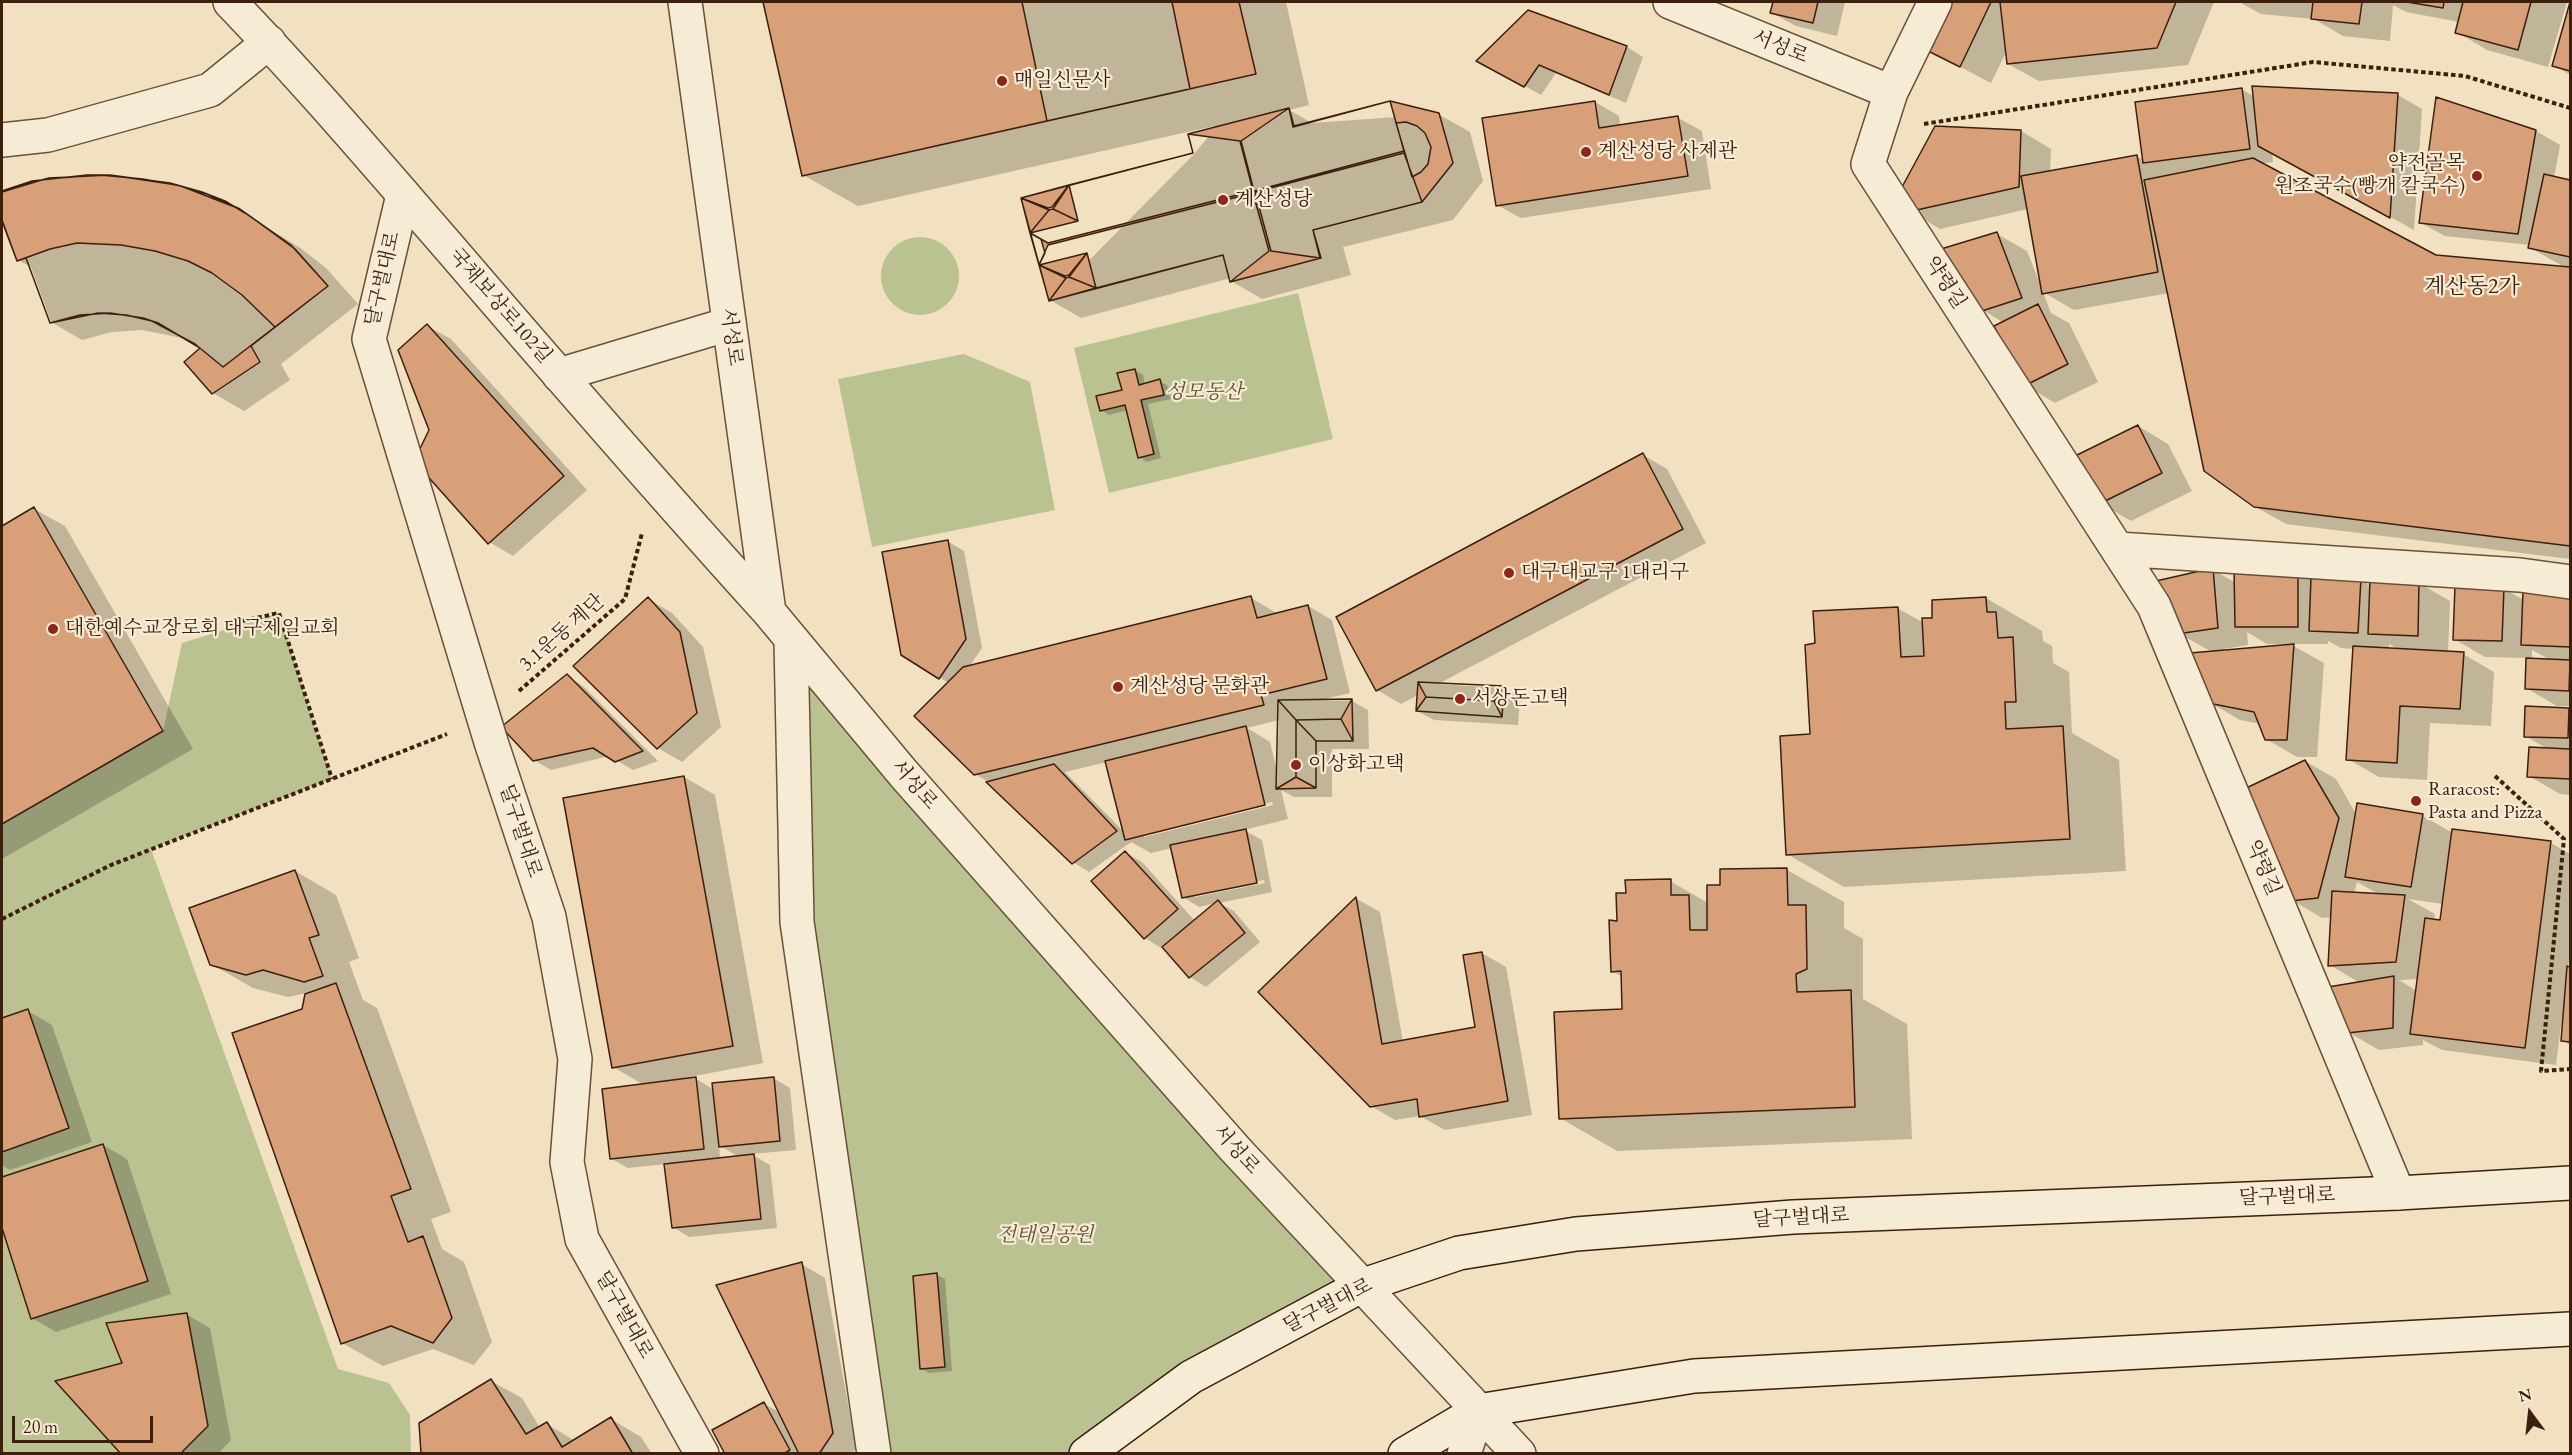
<!DOCTYPE html>
<html>
<head>
<meta charset="utf-8">
<style>
  body { margin:0 }
  #map { position:relative; width:2572px; height:1455px; overflow:hidden; background:#f1e1c0; font-family:"EB Garamond",serif }
  canvas { display:block }
  .frame { position:absolute; inset:0; border:3px solid #3c1f0e; pointer-events:none }
  .north { position:absolute; left:2500px; top:1383px; width:60px; height:60px; -webkit-text-stroke:4px #f6ecd6; paint-order:stroke; rotate:345deg; font-size:16px; font-weight:700; line-height:24px; text-align:center; color:#3c1f0e }
  .north::after { content:''; display:block; margin:auto; width:21px; height:27px; background:#3c1f0e; clip-path:polygon(50% 0,100% 100%,50% 72%,0 100%) }
  .scale { position:absolute; left:12px; top:1416px; width:141px; height:27px; box-sizing:border-box; border:3px solid #3c1f0e; border-top:0; padding-left:8px; font-size:18px; line-height:21px; white-space:nowrap; color:#3c1f0e; -webkit-text-stroke:4px #f6ecd6; paint-order:stroke }
</style>
</head>
<body>
<div id="map">
<canvas width="2572" height="1455"></canvas>
<div class="frame"></div>
<div class="north">N</div>
<div class="scale">20 m</div>
</div>
<script>
const ctx = document.querySelector('canvas').getContext('2d');
ctx.lineJoin = 'round';
function fill(path, color) { ctx.fillStyle = color; ctx.fill(path, 'evenodd'); }
function trace(path, color, width, dash) { ctx.strokeStyle = color; ctx.lineWidth = width; ctx.lineCap = dash ? 'butt' : 'round'; ctx.setLineDash(dash || []); ctx.stroke(path); }
function write(font, color, halo, rows, align = 'center') {
  ctx.font = font + ' "EB Garamond","Noto Serif KR",serif'; ctx.lineWidth = 4.5; ctx.setLineDash([]); ctx.textBaseline = 'middle'; ctx.strokeStyle = halo; ctx.fillStyle = color; for (const [text, x, y, turn = 0] of rows) {
    ctx.save(); ctx.translate(x, y); ctx.rotate((+turn || 0) * Math.PI / 180); ctx.textAlign = isNaN(turn) ? turn : align; if (halo) ctx.strokeText(text, 0, 0); ctx.fillText(text, 0, 0); ctx.restore();
  }
}
fill(new Path2D(`
  M881 276a39 39 0 1 1 78 0a39 39 0 1 1-78 0Z
  M 1298,293 L 1333,439 L 1109,493 L 1074,348 Z
  M 964,354 L 1030,382 L 1055,510 L 872,547 L 838,379 Z
  M 279,613 L 332,779 L 151,849 L 338,1369 L 389,1383 L 410,1415 L 411,1453 L 2,1453 L 2,824 L 163,731 L 182,643 Z
  M 791,642 L 1361,1286 L 1086,1453 L 876,1453 L 797,922 Z`), '#bbc291');
fill(new Path2D(`
  M 765,2 L 1286,2 L 1309,105 L 1289,110 L 1312,123 L 1438,114 L 1470,132 L 1483,181 L 1453,220 L 1343,247 L 1351,275 L 1262,299 L 1231,281 L 1231,278 L 1081,318 L 1050,300 L 1194,154 L 1215,129 L 1214,126 L 858,206 L 803,175 Z
  M 1775,2 L 1845,2 L 1837,36 L 1796,26 L 1772,13 Z
  M 1951,2 L 2214,2 L 2188,65 L 2039,81 L 2008,64 L 2007,50 L 1991,83 L 1928,50 Z
  M 2239,2 L 2567,2 L 2548,67 L 2487,50 L 2457,32 L 2459,22 L 2406,12 L 2393,5 L 2390,41 L 2343,36 L 2314,19 L 2261,14 Z
  M 2570,4 L 2570,75 L 2553,65 Z
  M 1528,12 L 1627,47 L 1643,57 L 1626,103 L 1556,73 L 1541,95 L 1494,69 Z
  M 2254,87 L 2398,95 L 2422,109 L 2414,230 L 2272,152 L 2273,162 L 2260,164 L 2436,256 L 2566,268 L 2529,247 L 2530,245 L 2445,236 L 2421,223 L 2536,131 L 2560,145 L 2554,178 L 2570,181 L 2570,559 L 2286,524 L 2254,506 L 2169,293 L 2074,310 L 2043,292 L 2051,313 L 2069,323 L 2098,382 L 2055,403 L 2025,385 L 2004,323 L 1983,310 L 1997,234 L 2027,251 L 2041,286 L 2028,209 L 1940,229 L 1910,211 L 2021,131 L 2051,149 L 2050,172 L 2136,156 L 2145,161 L 2241,89 L 2255,97 Z
  M 1595,102 L 1619,116 L 1620,126 L 1678,118 L 1702,131 L 1711,189 L 1521,218 L 1497,205 Z
  M 33,183 L 239,211 L 299,247 L 326,268 L 358,304 L 281,364 L 290,380 L 244,411 L 213,393 L 202,348 L 187,339 L 142,330 L 112,332 L 82,340 L 51,322 L 31,267 L 18,260 L 2,217 L 2,193 Z
  M 427,326 L 451,339 L 587,490 L 513,556 L 489,542 L 430,431 Z
  M 1135,370 L 1143,375 L 1145,385 L 1159,381 L 1167,385 L 1171,399 L 1148,404 L 1161,458 L 1147,462 L 1139,457 L 1128,410 L 1109,415 L 1101,410 L 1123,391 Z
  M 2138,426 L 2168,444 L 2192,491 L 2131,521 L 2100,503 Z
  M 1643,455 L 1667,469 L 1706,543 L 1438,684 L 1504,688 L 1520,697 L 1518,725 L 1434,720 L 1417,711 L 1418,695 L 1401,704 L 1377,690 Z
  M 34,509 L 65,526 L 193,749 L 2,859 L 2,527 Z
  M 947,541 L 964,551 L 982,648 L 969,667 L 1251,598 L 1275,612 L 1276,614 L 1308,606 L 1332,620 L 1350,693 L 1321,700 L 1352,701 L 1368,710 L 1369,749 L 1332,749 L 1332,797 L 1294,797 L 1281,790 L 1288,819 L 1244,830 L 1262,840 L 1272,892 L 1219,903 L 1234,911 L 1260,942 L 1206,987 L 1190,977 L 1163,946 L 1161,948 L 1145,938 L 1126,853 L 1142,862 L 1195,921 L 1216,903 L 1199,907 L 1183,897 L 1172,848 L 1151,853 L 1131,842 L 1089,872 L 1073,862 L 987,781 L 975,774 L 949,683 L 940,678 ZM 1279,720 L 1277,771 L 1270,742 L 1247,728 ZM 1107,762 L 1125,833 L 1065,772 ZM 1272,802 L 1273,805 L 1144,837 L 1144,834 ZM 1264,880 L 1265,883 L 1195,897 L 1195,894 Z
  M 2213,570 L 2236,583 L 2236,570 L 2360,580 L 2371,586 L 2419,583 L 2450,601 L 2448,653 L 2463,654 L 2494,672 L 2491,726 L 2430,723 L 2427,780 L 2379,777 L 2348,759 L 2354,649 L 2341,648 L 2328,641 L 2328,644 L 2290,644 L 2324,663 L 2317,757 L 2297,757 L 2266,739 L 2261,724 L 2240,720 L 2209,702 L 2212,652 L 2178,633 ZM 2247,632 L 2267,644 L 2289,644 L 2289,646 L 2223,651 L 2223,649 L 2248,645 ZM 2389,644 L 2399,650 L 2389,650 Z
  M 2504,589 L 2524,600 L 2570,594 L 2570,706 L 2557,706 L 2526,688 L 2527,658 L 2485,657 L 2454,639 ZM 2532,650 L 2552,661 L 2532,660 Z
  M 1986,598 L 2042,631 L 2043,641 L 2052,646 L 2053,663 L 2069,672 L 2072,733 L 2119,760 L 2126,871 L 1844,887 L 1787,854 L 1811,736 L 1817,645 L 1897,608 L 1924,623 Z
  M 648,599 L 672,613 L 703,647 L 721,727 L 682,762 L 658,748 Z
  M 567,676 L 583,686 L 658,761 L 633,770 L 609,756 L 551,770 L 534,760 Z
  M 2568,709 L 2570,710 L 2570,795 L 2560,794 L 2529,776 L 2548,749 L 2525,736 Z
  M 2305,761 L 2336,779 L 2356,814 L 2423,816 L 2453,833 L 2453,831 L 2551,843 L 2570,854 L 2570,948 L 2568,968 L 2570,968 L 2570,1045 L 2563,1040 L 2564,1018 L 2562,1018 L 2556,1065 L 2442,1050 L 2423,1040 L 2423,1045 L 2379,1050 L 2348,1032 L 2360,983 L 2330,965 L 2332,917 L 2322,918 L 2292,900 ZM 2357,882 L 2380,895 L 2354,893 ZM 2408,899 L 2443,904 L 2441,922 L 2434,921 L 2435,914 ZM 2418,979 L 2417,991 L 2399,980 Z
  M 684,777 L 715,795 L 763,1063 L 684,1078 L 685,1080 L 696,1079 L 715,1090 L 773,1078 L 790,1088 L 796,1150 L 751,1154 L 770,1165 L 777,1228 L 689,1237 L 673,1227 L 666,1164 L 628,1168 L 612,1159 L 644,1085 L 613,1067 ZM 719,1145 L 739,1157 L 720,1159 Z
  M 1787,870 L 1844,902 L 1844,928 L 1863,939 L 1863,999 L 1907,1024 L 1912,1139 L 1617,1151 L 1560,1118 L 1624,1011 L 1623,977 L 1612,971 L 1619,922 L 1627,895 L 1670,881 L 1708,903 L 1721,886 L 1721,871 Z
  M 295,871 L 336,895 L 359,958 L 349,962 L 363,1000 L 377,1008 L 451,1212 L 431,1219 L 442,1249 L 464,1262 L 492,1342 L 474,1365 L 433,1349 L 383,1366 L 342,1343 L 304,1010 L 307,993 L 288,997 L 253,988 L 211,964 Z
  M 1357,899 L 1380,912 L 1403,1042 L 1477,1029 L 1482,953 L 1506,967 L 1532,1115 L 1445,1130 L 1420,1116 L 1395,1120 L 1371,1106 L 1260,992 Z
  M 28,1011 L 52,1025 L 92,1142 L 10,1170 L 2,1165 L 2,1020 Z
  M 103,1145 L 127,1159 L 171,1294 L 56,1332 L 32,1318 L 2,1223 L 2,1179 Z
  M 801,1264 L 825,1278 L 856,1448 L 852,1454 L 727,1454 L 764,1404 L 781,1413 Z
  M 937,1275 L 945,1279 L 952,1371 L 929,1373 L 922,1369 Z
  M 186,1314 L 210,1328 L 231,1440 L 218,1454 L 123,1454 L 124,1364 Z
  M 491,1381 L 522,1398 L 540,1428 L 547,1424 L 575,1441 L 611,1419 L 641,1437 L 652,1454 L 423,1454 Z`), '#0003');
const building = new Path2D(`
  M 763,2 L 1239,2 L 1256,74 L 802,176 Z
  M 763,2 L 1022,2 L 1047,121 L 802,176 Z
  M 763,2 L 1172,2 L 1190,89 L 802,176 Z
  M 1773,2 L 1818,2 L 1813,23 L 1770,13 Z
  M 1950,2 L 1991,2 L 1960,67 L 1926,50 Z
  M 2000,2 L 2176,2 L 2157,48 L 2007,64 Z
  M 2313,2 L 2362,2 L 2359,24 L 2311,19 Z
  M 2407,2 L 2444,2 L 2443,8 Z
  M 2463,2 L 2531,2 L 2518,50 L 2455,33 Z
  M 2570,2 L 2570,71 L 2552,66 Z
  M 1528,10 L 1627,46 L 1609,95 L 1539,65 L 1524,87 L 1476,61 Z
  M 2252,86 L 2398,93 L 2390,218 L 2258,146 Z
  M 2242,88 L 2250,149 L 2143,163 L 2135,102 Z
  M 2436,97 L 2536,130 L 2518,234 L 2419,223 Z
  M 1390,101 L 1439,113 L 1453,163 L 1422,202 L 1313,230 L 1321,258 L 1230,282 L 1223,255 L 1049,301 L 1021,198 L 1193,153 L 1188,134 L 1289,108 L 1294,126 Z
  M 1390,101 L 1404,151 L 1254,191 L 1241,141 L 1289,108 L 1293,127 Z
  M 1595,101 L 1599,128 L 1678,116 L 1688,176 L 1496,206 L 1482,118 Z
  M 1406,122 L 1417,126 L 1425,133 L 1431,147 L 1428,164 L 1421,172 L 1412,177 L 1396,123 Z
  M 1935,126 L 2021,130 L 2019,187 L 1908,212 L 1902,187 Z
  M 1188,134 L 1240,141 L 1253,191 L 1048,243 L 1030,233 L 1078,221 L 1069,185 L 1193,153 Z
  M 1404,153 L 1422,202 L 1313,230 L 1320,258 L 1271,251 L 1255,192 Z
  M 2137,155 L 2158,272 L 2042,294 L 2021,176 Z
  M 2253,158 L 2436,255 L 2570,267 L 2570,546 L 2254,507 L 2204,471 L 2144,180 Z
  M 2544,174 L 2570,180 L 2570,257 L 2528,248 Z
  M 87,175 L 110,175 L 170,183 L 202,192 L 225,201 L 245,213 L 291,245 L 328,286 L 251,346 L 260,362 L 212,394 L 184,362 L 200,348 L 158,323 L 143,318 L 110,313 L 80,315 L 50,323 L 26,258 L 17,261 L 2,221 L 2,191 L 32,181 Z
  M 100,175 L 143,179 L 181,186 L 240,209 L 295,249 L 328,286 L 275,327 L 242,295 L 212,273 L 188,261 L 155,251 L 121,245 L 77,243 L 50,249 L 17,261 L 2,220 L 2,192 L 45,179 Z
  M 110,175 L 177,185 L 207,194 L 240,209 L 291,245 L 328,286 L 223,367 L 195,344 L 152,321 L 126,315 L 98,313 L 50,323 L 26,258 L 17,261 L 2,220 L 2,191 L 49,178 Z
  M 1069,185 L 1078,221 L 1030,233 L 1021,198 Z
  M 1069,185 L 1078,221 L 1053,209 Z
  M 1069,185 L 1052,207 L 1048,208 L 1021,198 Z
  M 1253,193 L 1269,251 L 1230,282 L 1223,255 L 1096,288 L 1087,253 L 1039,265 L 1048,245 Z
  M 1021,198 L 1049,210 L 1030,233 Z
  M 1053,209 L 1078,221 L 1030,233 L 1049,210 Z
  M 1997,232 L 2022,298 L 1982,311 L 1941,249 Z
  M 1030,233 L 1041,239 L 1045,253 L 1039,265 Z
  M 1087,253 L 1096,288 L 1049,301 L 1039,265 Z
  M 1087,253 L 1096,288 L 1069,277 Z
  M 1087,253 L 1069,275 L 1065,276 L 1039,265 Z
  M 1039,265 L 1066,278 L 1049,301 Z
  M 1069,277 L 1096,288 L 1049,301 L 1066,278 Z
  M 2038,304 L 2068,364 L 2024,386 L 1994,326 Z
  M 427,324 L 564,476 L 488,544 L 414,461 L 429,430 L 398,350 Z
  M 1135,369 L 1139,385 L 1160,379 L 1164,395 L 1141,400 L 1154,454 L 1138,458 L 1125,405 L 1100,411 L 1096,396 L 1122,390 L 1117,373 Z
  M 2138,425 L 2162,473 L 2099,504 L 2075,456 Z
  M 1643,453 L 1683,529 L 1376,691 L 1336,617 Z
  M 34,507 L 163,731 L 2,824 L 2,526 Z
  M 948,540 L 966,639 L 939,679 L 901,655 L 882,552 Z
  M 2213,568 L 2218,628 L 2177,634 L 2156,581 Z
  M 2234,568 L 2298,568 L 2298,627 L 2235,627 Z
  M 2311,577 L 2361,578 L 2358,633 L 2309,631 Z
  M 2370,580 L 2419,581 L 2418,636 L 2368,634 Z
  M 2455,585 L 2504,587 L 2502,641 L 2453,640 Z
  M 2523,590 L 2570,592 L 2570,647 L 2521,645 Z
  M 1251,596 L 1257,618 L 1308,605 L 1327,679 L 1261,695 L 1264,705 L 974,775 L 914,716 L 963,667 Z
  M 648,597 L 680,632 L 697,713 L 657,749 L 573,666 Z
  M 1986,597 L 1987,612 L 1996,612 L 1998,638 L 2013,637 L 2016,702 L 2005,702 L 2006,729 L 2063,726 L 2070,839 L 1786,855 L 1780,736 L 1810,734 L 1805,645 L 1815,643 L 1813,611 L 1898,607 L 1901,657 L 1924,656 L 1922,618 L 1932,618 L 1932,600 Z
  M 2294,644 L 2287,740 L 2265,740 L 2254,712 L 2208,703 L 2190,653 Z
  M 2353,646 L 2464,652 L 2460,709 L 2400,706 L 2397,763 L 2346,760 Z
  M 2526,658 L 2570,660 L 2569,691 L 2525,689 Z
  M 567,674 L 643,751 L 615,762 L 593,748 L 533,761 L 501,727 Z
  M 1418,682 L 1504,686 L 1502,717 L 1416,711 Z
  M 1418,682 L 1504,686 L 1494,701 L 1426,697 Z
  M 1426,697 L 1494,701 L 1502,717 L 1416,711 Z
  M 1352,699 L 1353,741 L 1316,741 L 1316,788 L 1276,789 L 1278,700 Z
  M 1352,699 L 1341,719 L 1296,720 L 1278,700 Z
  M 1278,700 L 1296,720 L 1296,777 L 1276,789 Z
  M 2525,706 L 2569,708 L 2568,738 L 2524,737 Z
  M 1341,719 L 1353,741 L 1316,741 L 1296,720 Z
  M 1296,720 L 1316,741 L 1316,788 L 1296,777 Z
  M 1246,726 L 1265,805 L 1125,840 L 1105,761 Z
  M 2529,747 L 2570,749 L 2570,779 L 2527,777 Z
  M 2305,760 L 2339,818 L 2318,898 L 2290,901 L 2240,791 Z
  M 1054,764 L 1117,831 L 1072,864 L 986,782 Z
  M 684,776 L 733,1046 L 612,1068 L 563,798 Z
  M 2357,803 L 2423,814 L 2411,887 L 2345,877 Z
  M 1246,829 L 1257,883 L 1182,898 L 1170,845 Z
  M 2452,829 L 2551,841 L 2525,1048 L 2410,1034 L 2425,918 L 2440,920 Z
  M 1125,851 L 1178,909 L 1144,939 L 1091,881 Z
  M 1787,868 L 1788,905 L 1806,905 L 1807,969 L 1796,974 L 1797,992 L 1851,990 L 1855,1107 L 1559,1119 L 1554,1012 L 1622,1009 L 1621,971 L 1611,972 L 1609,920 L 1617,921 L 1616,893 L 1626,893 L 1625,880 L 1671,879 L 1671,895 L 1689,895 L 1690,930 L 1707,930 L 1707,885 L 1720,885 L 1720,869 Z
  M 295,870 L 319,935 L 309,938 L 323,976 L 304,982 L 263,970 L 246,975 L 210,965 L 189,908 Z
  M 2332,891 L 2405,895 L 2396,962 L 2328,966 Z
  M 1356,897 L 1382,1044 L 1475,1027 L 1463,955 L 1482,952 L 1508,1101 L 1419,1117 L 1417,1099 L 1370,1107 L 1258,992 Z
  M 1218,900 L 1245,933 L 1189,978 L 1162,947 Z
  M 2567,966 L 2570,967 L 2570,1042 L 2561,1041 Z
  M 2394,976 L 2393,1028 L 2347,1033 L 2328,987 Z
  M 336,983 L 411,1189 L 391,1196 L 408,1242 L 423,1236 L 452,1318 L 433,1343 L 391,1326 L 341,1344 L 232,1033 L 302,1009 L 305,994 Z
  M 28,1009 L 69,1128 L 2,1152 L 2,1018 Z
  M 696,1077 L 704,1149 L 610,1159 L 602,1089 Z
  M 774,1077 L 780,1141 L 719,1147 L 712,1083 Z
  M 103,1144 L 148,1281 L 31,1319 L 2,1228 L 2,1177 Z
  M 754,1154 L 761,1219 L 672,1228 L 664,1164 Z
  M 802,1262 L 833,1433 L 819,1454 L 799,1454 L 716,1285 Z
  M 937,1273 L 945,1367 L 920,1369 L 913,1276 Z
  M 187,1313 L 208,1426 L 180,1454 L 121,1454 L 55,1381 L 122,1363 L 106,1323 Z
  M 491,1379 L 526,1434 L 547,1422 L 562,1447 L 611,1417 L 633,1454 L 421,1454 L 419,1423 Z
  M 764,1402 L 790,1450 L 783,1454 L 725,1454 L 712,1430 Z`);
fill(building, '#d8a078');
trace(building, '#3c1f0e', 1.5);
const minor = new Path2D(`
  M 1670,2 L 1891,92
  M 1935,2 L 1891,92 L 1868,164 L 2154,606 L 2398,1193
  M 2,140 L 48,135 L 210,90 L 269,42
  M 403,195 L 369,339 L 491,742 L 549,917 L 575,1059 L 567,1162 L 582,1239 L 702,1454
  M 559,375 L 729,324
  M 2118,549 L 2520,575 L 2570,582`);
const tertiary = new Path2D(`
  M 230,2 C 308,83 380,168 454,253 C 558,374 662,494 769,612
  M 685,2 L 769,612 L 903,773 L 1235,1149 L 1519,1454
  M 791,642 L 797,922 L 874,1454
  M 1464,1454 L 1478,1411`);
const secondary = new Path2D(`
  M 1086,1454 L 1191,1377 L 1361,1286 L 1459,1253 L 1576,1234 L 1793,1217 L 2398,1193 L 2570,1183
  M 1405,1454 L 1478,1411 L 1694,1376 L 2570,1329`);
trace(minor, '#69503a', 36);
trace(tertiary, '#69503a', 36);
trace(secondary, '#3c1f0e', 36);
trace(new Path2D(`
  M 1924,124 L 2313,62 L 2465,76 L 2570,108
  M 228,624 L 279,613 L 332,779
  M 519,691 L 625,599 L 642,533
  M 2495,776 L 2564,839 L 2541,1071 L 2570,1069
  M 2,919 L 111,865 L 447,734`), '#3c1f0e', 4, [4.5, 3]);
trace(minor, '#f6ecd6', 33);
trace(tertiary, '#f6ecd6', 33);
trace(secondary, '#f6ecd6', 33);
for (const [x, y, r, color] of [
  [1002,81,6,"#8f2418"],
  [1586,152,6,"#8f2418"],
  [2477,176,6,"#8f2418"],
  [1223,200,6,"#8f2418"],
  [1509,573,6,"#8f2418"],
  [53,629,6,"#8f2418"],
  [1118,687,6,"#8f2418"],
  [1460,699,6,"#8f2418"],
  [1296,765,6,"#8f2418"],
  [2416,801,6,"#8f2418"]
]) { const dot = new Path2D(); dot.arc(x, y, r, 0, 2 * Math.PI); ctx.fillStyle = color; ctx.fill(dot); trace(dot, '#f6ecd6', 2); }
write('20px', '#3c1f0e', '#f6ecd6', [
  ["서성로",1780,47,22],
  ["달구벌대로",383,279,-77],
  ["약령길",1945,283,57],
  ["국채보상로102길",500,306,49],
  ["서성로",731,337,82],
  ["3.1운동 계단",562,633,-41],
  ["서성로",914,785,49],
  ["달구벌대로",520,831,72],
  ["약령길",2263,868,67],
  ["서성로",1236,1150,48],
  ["달구벌대로",2287,1197,-2],
  ["달구벌대로",1801,1218,-3],
  ["달구벌대로",1328,1306,-27],
  ["달구벌대로",624,1315,61]
]);
write('20px', '#3c1f0e', '#f6ecd6', [
  ["매일신문사",1014,81],
  ["계산성당 사제관",1598,152],
  ["약전골목",2465,164,"right"],
  ["원조국수(빵개 칼국수)",2465,187,"right"],
  ["계산성당",1235,200],
  ["대구대교구 1대리구",1521,573],
  ["대한예수교장로회 대구제일교회",65,629],
  ["계산성당 문화관",1130,687],
  ["서상돈고택",1472,699],
  ["이상화고택",1308,765],
  ["Raracost:",2428,790],
  ["Pasta and Pizza",2428,813]
], 'left');
write('italic 20px', '#625035', '#f6ecd6', [
  ["성모동산",1204,393],
  ["전태일공원",1045,1236]
]);
write('22px', '#3c1f0e', '#f6ecd6', [
  ["계산동2가",2472,287]
]);
</script>
</body>
</html>
